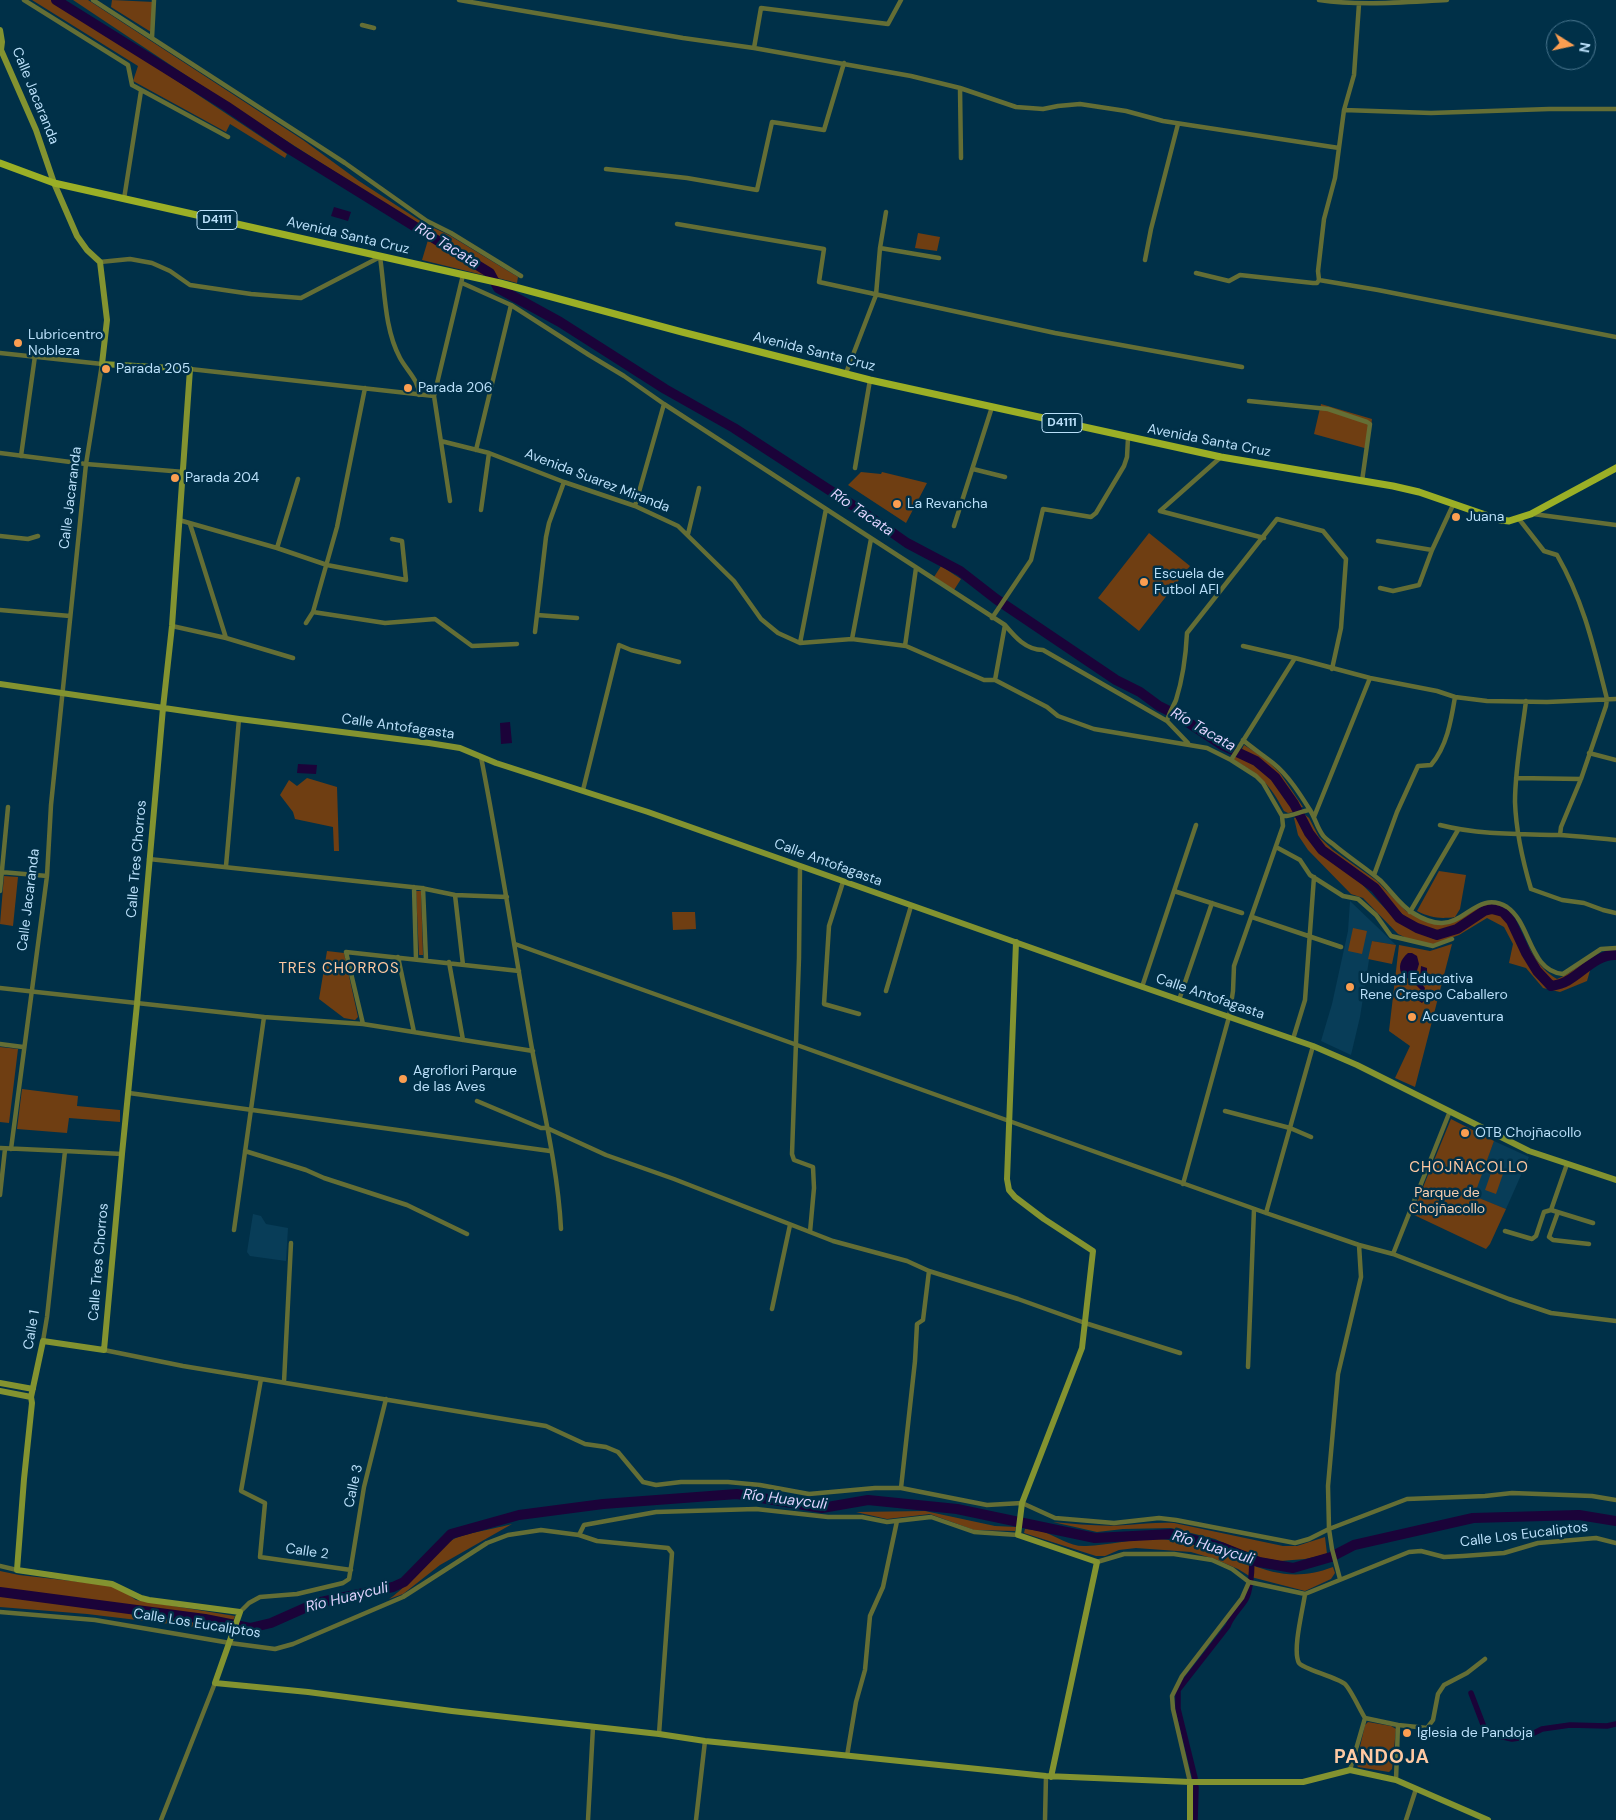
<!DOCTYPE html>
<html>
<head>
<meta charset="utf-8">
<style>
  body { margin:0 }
  #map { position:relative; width:1616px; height:1820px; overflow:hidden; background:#003048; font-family:"DM Sans",sans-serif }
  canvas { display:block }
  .north { position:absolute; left:1546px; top:20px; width:50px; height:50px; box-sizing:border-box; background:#003048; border:1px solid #4a768f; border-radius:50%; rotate:100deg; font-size:14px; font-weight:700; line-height:20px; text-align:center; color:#b9dff9 }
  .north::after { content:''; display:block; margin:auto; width:18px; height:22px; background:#fb9e51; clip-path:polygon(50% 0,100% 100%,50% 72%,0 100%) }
</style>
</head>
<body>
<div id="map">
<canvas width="1616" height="1820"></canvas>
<div class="north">N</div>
</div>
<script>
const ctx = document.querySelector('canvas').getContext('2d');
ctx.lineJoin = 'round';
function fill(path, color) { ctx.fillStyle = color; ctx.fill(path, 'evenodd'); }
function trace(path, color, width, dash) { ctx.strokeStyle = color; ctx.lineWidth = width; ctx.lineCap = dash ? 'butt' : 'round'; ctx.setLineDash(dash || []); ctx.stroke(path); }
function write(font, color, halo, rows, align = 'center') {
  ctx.font = font + ' "DM Sans",sans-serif'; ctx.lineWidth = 5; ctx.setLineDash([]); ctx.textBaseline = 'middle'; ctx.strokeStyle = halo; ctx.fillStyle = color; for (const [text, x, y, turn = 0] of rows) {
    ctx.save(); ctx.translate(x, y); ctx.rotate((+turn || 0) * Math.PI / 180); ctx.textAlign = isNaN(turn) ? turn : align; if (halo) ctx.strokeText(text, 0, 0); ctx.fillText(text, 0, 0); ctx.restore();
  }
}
fill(new Path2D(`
  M 1350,901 L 1396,945 L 1372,941 L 1360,1017 L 1351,1055 L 1321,1041 L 1332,1004 L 1348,931 Z
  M 1494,1141 L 1529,1157 L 1506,1209 L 1473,1196 Z
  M 253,1214 L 261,1216 L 266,1224 L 288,1228 L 286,1261 L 250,1256 L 247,1252 Z`), '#083d58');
fill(new Path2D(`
  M 32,0 L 51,0 L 144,59 L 287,154 L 285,158 L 230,124 L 226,132 L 133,81 L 138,66 Z
  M 73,0 L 88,0 L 303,140 L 359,181 L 425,224 L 449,235 L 518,277 L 517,283 L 494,277 L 493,273 L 229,104 Z
  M 112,0 L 154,2 L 151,32 L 111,7 Z
  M 918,233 L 940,237 L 937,251 L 915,248 Z
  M 428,240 L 487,276 L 422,260 Z
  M 1321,404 L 1372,419 L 1368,449 L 1314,434 Z
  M 861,472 L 881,474 L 882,472 L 927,483 L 906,523 L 848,485 Z
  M 1149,533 L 1190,566 L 1139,631 L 1098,598 Z
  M 941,566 L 961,579 L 954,590 L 934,577 Z
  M 1244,745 L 1266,759 L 1280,773 L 1303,807 L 1299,808 C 1281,782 1271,765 1241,751 Z
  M 1238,755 C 1264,768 1281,786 1294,812 L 1288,813 L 1284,811 C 1270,784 1260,775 1233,759 Z
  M 307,778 L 337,787 L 339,851 L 334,851 L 333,827 L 295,819 L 293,812 L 280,795 L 289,780 L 297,786 Z
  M 1301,814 L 1304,814 L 1309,818 L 1319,837 L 1333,850 L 1377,881 L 1406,911 L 1423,920 L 1439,924 L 1485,905 C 1494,903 1503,905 1510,912 C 1513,915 1515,922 1517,926 C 1528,945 1537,968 1557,979 C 1576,972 1588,954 1610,953 C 1604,955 1598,958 1592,961 C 1582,967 1570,981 1557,982 C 1533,985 1521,915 1498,908 C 1474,901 1460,933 1436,931 C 1433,930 1428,928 1425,927 C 1397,917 1394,901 1373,884 C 1358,872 1339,863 1324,849 C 1314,839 1308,826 1301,814 Z
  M 1298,817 L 1306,833 L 1320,851 L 1356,878 L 1398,922 L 1415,931 L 1434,939 L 1458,931 L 1484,913 L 1498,913 L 1506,919 L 1535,971 L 1552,988 L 1567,984 L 1591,967 L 1587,981 L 1560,992 L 1543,988 L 1526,968 L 1509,963 L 1513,944 L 1504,927 L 1487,918 L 1459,935 L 1432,945 L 1413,941 L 1398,934 L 1363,898 L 1351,894 L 1308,850 L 1298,835 L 1294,818 Z
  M 1439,871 L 1466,875 L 1460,909 L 1455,917 C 1440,919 1431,918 1417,911 Z
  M 4,876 L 18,877 L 13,926 L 0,924 Z
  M 416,891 L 421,891 L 423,955 L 419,955 Z
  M 672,912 L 695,912 L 696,929 L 673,930 Z
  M 1353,928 L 1367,931 L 1362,954 L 1348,951 Z
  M 1372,941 L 1396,945 L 1392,964 L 1368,959 Z
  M 1452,944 L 1415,1087 L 1395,1078 L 1410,1046 L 1389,1031 L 1399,945 L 1430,951 Z
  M 327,951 L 344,953 L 358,1017 L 355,1020 L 344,1018 L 319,999 Z
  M 0,1047 L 18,1049 L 9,1123 L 0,1122 Z
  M 22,1089 L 78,1096 L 77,1106 L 120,1110 L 120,1122 L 69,1118 L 67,1133 L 17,1129 Z
  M 1451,1119 L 1494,1141 L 1474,1196 L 1506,1209 L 1490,1244 L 1486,1249 L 1412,1214 Z
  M 1492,1170 L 1503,1174 L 1496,1194 L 1485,1190 Z
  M 925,1511 L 995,1526 L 1016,1527 L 1015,1531 L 974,1530 L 930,1514 L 887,1519 L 856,1512 Z
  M 1053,1522 C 1078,1524 1102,1527 1127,1525 C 1143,1524 1158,1522 1174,1523 L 1283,1546 L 1297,1546 L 1325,1537 L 1327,1554 L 1305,1559 L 1280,1561 L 1257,1557 L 1215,1539 L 1171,1528 L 1123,1529 L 1097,1532 Z
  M 512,1524 L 440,1565 L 403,1594 L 389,1599 C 413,1583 427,1556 452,1540 C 461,1534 499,1528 512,1524 Z
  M 1025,1529 C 1031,1530 1038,1530 1044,1532 C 1058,1537 1070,1547 1086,1546 C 1114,1545 1141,1536 1169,1540 C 1180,1541 1192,1543 1203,1546 C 1252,1562 1280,1587 1333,1567 L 1335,1573 L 1331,1579 L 1305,1591 L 1251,1577 L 1238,1569 L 1215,1559 L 1191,1552 L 1136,1548 L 1119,1550 L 1105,1556 L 1096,1556 L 1024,1533 Z
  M 0,1571 L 19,1575 L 116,1586 L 136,1600 L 235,1616 L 229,1631 L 87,1614 L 0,1607 Z
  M 1368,1722 L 1391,1726 L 1396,1729 L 1392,1769 L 1389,1772 L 1358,1767 L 1356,1764 L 1365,1725 Z`), '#6f3e12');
fill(new Path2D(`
  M 334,207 L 351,212 L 348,221 L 331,216 Z
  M 510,722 L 512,743 L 501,744 L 500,723 Z
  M 298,764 L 317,765 L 316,774 L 297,773 Z
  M 1408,953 L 1412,953 L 1417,956 L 1419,964 L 1416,974 L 1406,979 L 1402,976 C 1398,966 1400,960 1408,953 Z
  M 1421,966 L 1427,968 L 1427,971 L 1422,974 L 1424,979 L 1421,983 L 1425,988 L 1424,992 L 1420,994 L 1420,997 L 1424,1001 L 1422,1003 L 1413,997 L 1414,994 L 1421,990 L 1416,985 L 1415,983 L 1420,978 Z`), '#1b0339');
trace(new Path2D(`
  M 1471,1693 L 1484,1727 L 1495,1735 L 1512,1739 L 1526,1737 L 1542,1729 L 1570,1725 L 1607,1726 L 1616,1724
  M 1195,1778 L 1178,1709 L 1178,1690 L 1228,1626 C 1232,1615 1240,1609 1246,1599 C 1250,1593 1253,1567 1251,1559
  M 1195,1820 L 1196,1787`), '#1b0339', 5.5);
trace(new Path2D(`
  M 56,0 L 226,106 L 291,150 L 490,273 L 498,288 L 560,322 L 665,389 L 734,428 L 860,510 L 907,543 L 960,571 L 996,599 L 1116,680 L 1140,692 L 1159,706 L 1177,715 L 1222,745 L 1256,761 L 1275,777 L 1294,804 L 1309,833 L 1322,850 L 1375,888 L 1399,918 L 1417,928 L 1437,935 L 1457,929 L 1484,911 L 1492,909 L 1503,912 L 1511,921 L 1526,953 L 1537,971 L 1551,986 C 1557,985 1562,984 1567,981 C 1582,973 1597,954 1616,955
  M 0,1592 L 205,1619 L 250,1628 L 271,1623 L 316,1603 L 393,1587 L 404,1582 L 451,1534 L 519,1515 L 603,1504 L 737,1494 L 822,1508 L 868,1500 L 957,1509 L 1095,1538 L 1172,1534 L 1221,1547 L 1259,1562 L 1293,1568 L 1331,1557 L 1354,1545 L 1473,1518 L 1579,1515 L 1616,1521`), '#1b0339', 10);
trace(new Path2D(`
  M 24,0 L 128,65 L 132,85 L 228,137
  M 93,0 L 345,163 L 427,221 L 451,233 L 521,276
  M 459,0 L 683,38 L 754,48 L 911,76 L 960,88 L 1016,107 L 1043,109 L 1058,106 L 1080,104 L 1126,111 L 1163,121 L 1339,148
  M 1319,0 C 1362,6 1404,2 1447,0
  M 362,25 L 374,28
  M 152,38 L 154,0
  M 754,48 L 761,8 L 888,24 L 901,0
  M 960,88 L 961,158
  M 1344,110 L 1431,113 L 1549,109 L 1616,109
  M 606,169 L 687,178 L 757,190 L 772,122 L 824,130 L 844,63
  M 124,199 L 141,91
  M 677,224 L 824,249 L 819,282 L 1055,333 L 1242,367
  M 880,248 L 939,258
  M 1145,260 L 1151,229 L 1178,124
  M 100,262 L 130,259 L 152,263 L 170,271 L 190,285 L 251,294 L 301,298 L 380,257 C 385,290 384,328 400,358 C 407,371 419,380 419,395
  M 1196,273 L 1229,281 L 1240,275 L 1313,283 L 1317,283 L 1319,280 L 1378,290 L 1616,337
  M 1319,280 L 1318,271 L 1324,219 L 1335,178 L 1344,110 L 1354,75 L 1359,4
  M 462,283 L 511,305 L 589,355 L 624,376 L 664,404 L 1005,625 C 1015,637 1026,650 1043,650 L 1167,721 L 1188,743
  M 0,353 L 102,364 L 86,464 L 51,805 L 47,876 L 11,1149
  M 190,369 L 434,396
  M 846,373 L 876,295 L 880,248 L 886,212
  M 1249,401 L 1328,409 L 1367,422 L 1370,424 L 1362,481
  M 441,441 L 489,453 L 564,482 L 635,506 L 678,526 L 734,581 L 761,619 L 778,633 L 800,643 L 852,639 L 906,646 L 984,680 L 995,680 L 1047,707 L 1058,716 L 1094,729 L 1207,748 L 1231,760 L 1256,776 L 1263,783 L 1282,816
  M 476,450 L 511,305
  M 0,453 L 86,464 L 184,472
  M 21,456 L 35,356
  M 1221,457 L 1160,511 L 1264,538
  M 855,468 L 870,380
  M 973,469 L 1005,477
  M 450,501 L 434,396 L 463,275
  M 635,506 L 664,404
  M 481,510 L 489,453
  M 1533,514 L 1616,525
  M 1519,519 L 1544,551 L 1557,555 C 1584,602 1594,648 1607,699 L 1606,706 L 1581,779 L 1561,827 L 1560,835
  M 179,520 L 277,548 L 327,565 L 406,580 L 402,541 L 392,539
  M 190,524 L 226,638
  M 954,526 L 992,407
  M 688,534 L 699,488
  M 0,536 L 28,539 L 38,536
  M 1378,541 L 1432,550
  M 277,548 L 298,479
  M 1380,588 L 1393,591 L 1419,585 L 1432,550 L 1453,505
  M 0,610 L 70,616
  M 313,612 L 385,623 L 435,619 L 472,646 L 517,644
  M 537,615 L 577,618
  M 992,618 L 1031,560 L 1043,509 L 1091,517 L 1096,513 L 1124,466 L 1127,457 L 1128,438
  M 306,623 L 313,612 L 337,527 L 365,388
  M 172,626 L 226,638 L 293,658
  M 535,632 L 546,537 L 549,523 L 564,482
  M 852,639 L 871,539
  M 800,643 L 826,509
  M 905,646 L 916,568
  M 1243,646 L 1295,658
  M 995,680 L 1005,625
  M 1526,701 C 1522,734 1515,768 1515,802 C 1516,830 1523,862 1531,889 L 1562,900 L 1584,903 L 1603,910 L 1616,913
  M 1167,721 C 1169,713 1173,707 1176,700 C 1182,681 1186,653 1187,633 L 1277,519 L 1323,531 L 1346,559 L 1341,628 L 1332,669
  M 1243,740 C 1252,748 1263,755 1273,763 C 1288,775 1300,794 1310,810 C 1315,818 1317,827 1322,834 C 1324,838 1329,841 1333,844 C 1348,857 1366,868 1381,881 C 1391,891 1401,906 1413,913 C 1421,918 1431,923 1441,923 C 1465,924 1479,890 1507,907 C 1531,923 1529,971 1563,974 L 1601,949 L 1616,948
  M 1589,753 L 1616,760
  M 481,757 C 500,854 515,952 532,1049 C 543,1108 558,1170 561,1229
  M 1231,760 L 1295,658 L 1370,678 L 1437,691 L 1455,697 L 1487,701 L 1547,702 L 1616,699
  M 1516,778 L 1581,779
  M 583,790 L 619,645 L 631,650 L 679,662
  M 1314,817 L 1370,678
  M 1440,825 C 1479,835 1519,834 1559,835 C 1578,836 1597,838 1616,840
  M 1276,847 L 1300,860 L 1310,875 L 1343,896 L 1358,899 L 1376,915 L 1391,936 L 1433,946 L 1452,939
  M 149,859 L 421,888 L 455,895 L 507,897
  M 226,866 L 239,719
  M 800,866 L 799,958 L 792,1154 L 794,1160 L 813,1167 L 814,1188 L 810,1232
  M 1,872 L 47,876
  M 1374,875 L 1397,812 L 1418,766 L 1431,765 C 1447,746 1451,721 1455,697
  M 843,882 L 829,926 L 824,1004 L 859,1014
  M 414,887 L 416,959
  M 423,888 L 426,960
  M 0,891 L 8,807
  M 1174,891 L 1242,913
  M 455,895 L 463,965
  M 1410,912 L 1458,830
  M 1252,917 L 1341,947
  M 515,944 L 1266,1213 L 1359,1245 L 1393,1254 L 1509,1299 L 1551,1313 L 1616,1321
  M 398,957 L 414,1032
  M 449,962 L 463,1040
  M 1142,987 L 1196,825
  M 0,988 L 264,1017 L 363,1024 L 533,1051
  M 886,991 L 911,906
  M 1179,1000 L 1212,903
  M 363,1024 L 346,952 L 519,971
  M 1293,1039 L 1305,1000 L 1314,877
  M 0,1044 L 23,1047
  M 129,1093 L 550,1151
  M 477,1101 L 541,1128 L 547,1128 L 606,1155 L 674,1179 L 833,1241 L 907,1261 L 929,1271 L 1018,1299 L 1085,1323 L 1180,1353
  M 1225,1111 L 1290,1128 L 1311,1137
  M 0,1148 L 65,1151
  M 245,1151 L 306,1170 L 324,1178 L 407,1205 L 467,1234
  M 1183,1184 L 1229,1017 L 1233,991 L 1234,966 L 1283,826 L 1282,816 C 1292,817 1300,811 1310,810
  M 0,1195 L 5,1149
  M 1551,1210 L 1567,1164
  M 1558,1212 L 1549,1237 L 1553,1240 L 1589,1244
  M 1266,1213 L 1313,1046
  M 234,1230 L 264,1017
  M 1505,1231 L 1532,1239 L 1536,1236 L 1544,1212 L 1551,1210 L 1593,1223
  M 1393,1254 L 1450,1111
  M 772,1309 L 790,1225
  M 43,1341 L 47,1317 L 65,1151 L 122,1154
  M 104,1350 L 183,1366 L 546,1426 L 585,1444 L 606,1447 L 618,1452 L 643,1482 L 656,1485 L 681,1482 L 728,1482 L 760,1485 L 809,1494 L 875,1488 L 901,1488 L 987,1505 L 1022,1503 L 1055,1518 L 1114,1523 L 1159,1518 L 1176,1520 L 1295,1543 L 1309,1539 L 1329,1529 L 1407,1499 L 1485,1496 L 1512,1493 L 1592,1496 L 1616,1500
  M 1248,1367 L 1254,1209
  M 261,1379 L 241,1491 L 265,1503 L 260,1557 L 351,1570
  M 284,1382 L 291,1243
  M 901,1488 L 915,1361 L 917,1324 L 923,1320 L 929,1271
  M 579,1535 L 584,1525 L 656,1512 L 756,1509 L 828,1517 L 862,1517 L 887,1522 L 931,1517 L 974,1532 L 1018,1535
  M 1097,1562 L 1124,1554 L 1174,1554 L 1212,1560 L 1232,1569 L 1249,1582 L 1305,1594 L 1409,1552 L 1421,1551 L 1444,1557 L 1463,1556 L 1504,1553 L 1538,1543 L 1596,1538 L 1616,1543
  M 0,1566 L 17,1570
  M 1340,1579 L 1332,1549 L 1329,1529 L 1328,1486 L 1338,1374 L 1361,1277 L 1359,1245
  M 1305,1594 C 1303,1609 1292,1651 1299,1663 C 1303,1669 1336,1677 1345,1684 C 1351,1690 1360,1710 1365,1718
  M 0,1612 L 95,1620 L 230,1643 L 275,1649 L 293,1644 L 403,1597 L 487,1543 L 508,1535 L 541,1530 L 579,1535 L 597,1541 L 668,1548 L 672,1553 L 659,1734
  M 240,1612 L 249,1603 L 260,1597 L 297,1594 L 343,1583 L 349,1579 L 364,1487 L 386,1399
  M 1398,1725 L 1427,1728 L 1433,1720 L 1438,1694 L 1444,1685 L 1467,1673 L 1485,1659
  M 847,1756 L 856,1702 L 865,1670 L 870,1616 L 883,1587 L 897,1521
  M 1350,1770 L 1365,1718 L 1398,1725 L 1396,1780
  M 1190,1782 L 1173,1709 L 1172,1696 L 1182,1676 L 1242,1598 L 1249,1582
  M 161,1820 L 215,1683
  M 588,1820 L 593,1727
  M 696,1820 L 705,1741
  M 1045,1820 L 1046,1776
  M 1406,1820 L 1416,1789`), '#646e35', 4.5);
trace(new Path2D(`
  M 0,30 L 2,42 L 1,50 L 36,130 L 54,183 L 77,236 L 87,250 L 100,262 L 107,320 L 102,364 L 190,369 L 172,626 L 163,708 L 137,1004 L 122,1154 L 104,1350 L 43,1341 L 31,1397 L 32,1403 L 24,1479 L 17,1570 L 112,1584 L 141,1598 L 149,1600 L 240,1612 L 215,1683 L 308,1692 L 452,1711 L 659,1734 L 705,1741 L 1046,1776 L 1190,1782 L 1303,1782 L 1350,1770 L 1396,1780 L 1488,1820
  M 0,684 L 239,719 L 429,743 L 460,748 L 496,763 L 648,812 L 1108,975 L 1313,1046 L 1357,1065 L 1529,1151 L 1616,1180
  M 1016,942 L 1007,1179 L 1009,1190 L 1015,1197 L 1044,1219 L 1093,1251 L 1082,1348 L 1022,1503 L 1018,1535 L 1097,1562 L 1051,1777
  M 0,1383 L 33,1389
  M 0,1391 L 31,1397
  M 1190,1820 L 1190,1782`), '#839330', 6);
trace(new Path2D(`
  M 0,163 L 54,183 L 500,283 L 682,332 L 870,380 L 1221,457 L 1393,486 L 1419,492 L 1500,520 L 1509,521 L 1531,514 L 1616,468`), '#9baf26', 7);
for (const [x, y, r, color] of [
  [18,343,5,"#fb9e51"],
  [106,369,5,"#fb9e51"],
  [408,388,5,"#fb9e51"],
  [175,478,5,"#fb9e51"],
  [897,504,5,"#fb9e51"],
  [1456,517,5,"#fb9e51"],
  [1144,582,5,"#fb9e51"],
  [1350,987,5,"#fb9e51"],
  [1412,1017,5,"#fb9e51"],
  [403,1079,5,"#fb9e51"],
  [1465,1133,5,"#fb9e51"],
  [1407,1733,5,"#fb9e51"]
]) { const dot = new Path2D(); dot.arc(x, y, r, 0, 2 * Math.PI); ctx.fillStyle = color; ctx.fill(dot); trace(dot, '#003048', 2); }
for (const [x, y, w] of [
  [217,220,40],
  [1062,423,40]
]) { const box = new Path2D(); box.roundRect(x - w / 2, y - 9.5, w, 19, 4); ctx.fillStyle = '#003048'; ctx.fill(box); trace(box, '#b9dff9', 1); }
write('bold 12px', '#b9dff9', null, [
  ["D4111",217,220],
  ["D4111",1062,423]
]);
write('14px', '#b9dff9', '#003048', [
  ["Calle Jacaranda",35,96,68],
  ["Avenida Santa Cruz",348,236,13],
  ["Avenida Santa Cruz",814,352,14],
  ["Avenida Santa Cruz",1209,441,11],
  ["Avenida Suarez Miranda",597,481,21],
  ["Calle Jacaranda",71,498,-83],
  ["Calle Antofagasta",398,727,8],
  ["Calle Tres Chorros",137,859,-85],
  ["Calle Antofagasta",828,863,20],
  ["Calle Jacaranda",29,900,-83],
  ["Calle Antofagasta",1210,997,19],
  ["Calle Tres Chorros",99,1262,-85],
  ["Calle 1",32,1330,-80],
  ["Calle 3",354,1486,-78],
  ["Calle Los Eucaliptos",1524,1535,-7],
  ["Calle 2",307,1552,8],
  ["Calle Los Eucaliptos",197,1624,9]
]);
write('14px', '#b9dff9', '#003048', [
  ["Lubricentro",28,335],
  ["Nobleza",28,351],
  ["Parada 205",116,369],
  ["Parada 206",418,388],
  ["Parada 204",185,478],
  ["La Revancha",907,504],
  ["Juana",1466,517],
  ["Escuela de",1154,574],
  ["Futbol AFI",1154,590],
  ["Unidad Educativa",1360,979],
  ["Rene Crespo Caballero",1360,995],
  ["Acuaventura",1422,1017],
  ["Agroflori Parque",413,1071],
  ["de las Aves",413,1087],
  ["OTB Chojñacollo",1475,1133],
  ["Iglesia de Pandoja",1417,1733]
], 'left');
write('14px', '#f5cdaf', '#003048', [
  ["Parque de",1447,1193],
  ["Chojñacollo",1447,1209]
]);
write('italic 15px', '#dfd3fe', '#003048', [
  ["Río Tacata",447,246,32],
  ["Río Tacata",862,513,34],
  ["Río Tacata",1203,730,30],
  ["Río Huayculi",785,1500,7],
  ["Río Huayculi",1213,1548,17],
  ["Río Huayculi",347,1598,-14]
]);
ctx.letterSpacing = '1px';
write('15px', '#ffc9a2', '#003048', [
  ["TRES CHORROS",339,969],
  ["CHOJÑACOLLO",1469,1168]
]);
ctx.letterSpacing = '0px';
ctx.letterSpacing = '1px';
write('bold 19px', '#ffc9a2', '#003048', [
  ["PANDOJA",1382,1758]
]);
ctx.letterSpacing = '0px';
</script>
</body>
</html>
